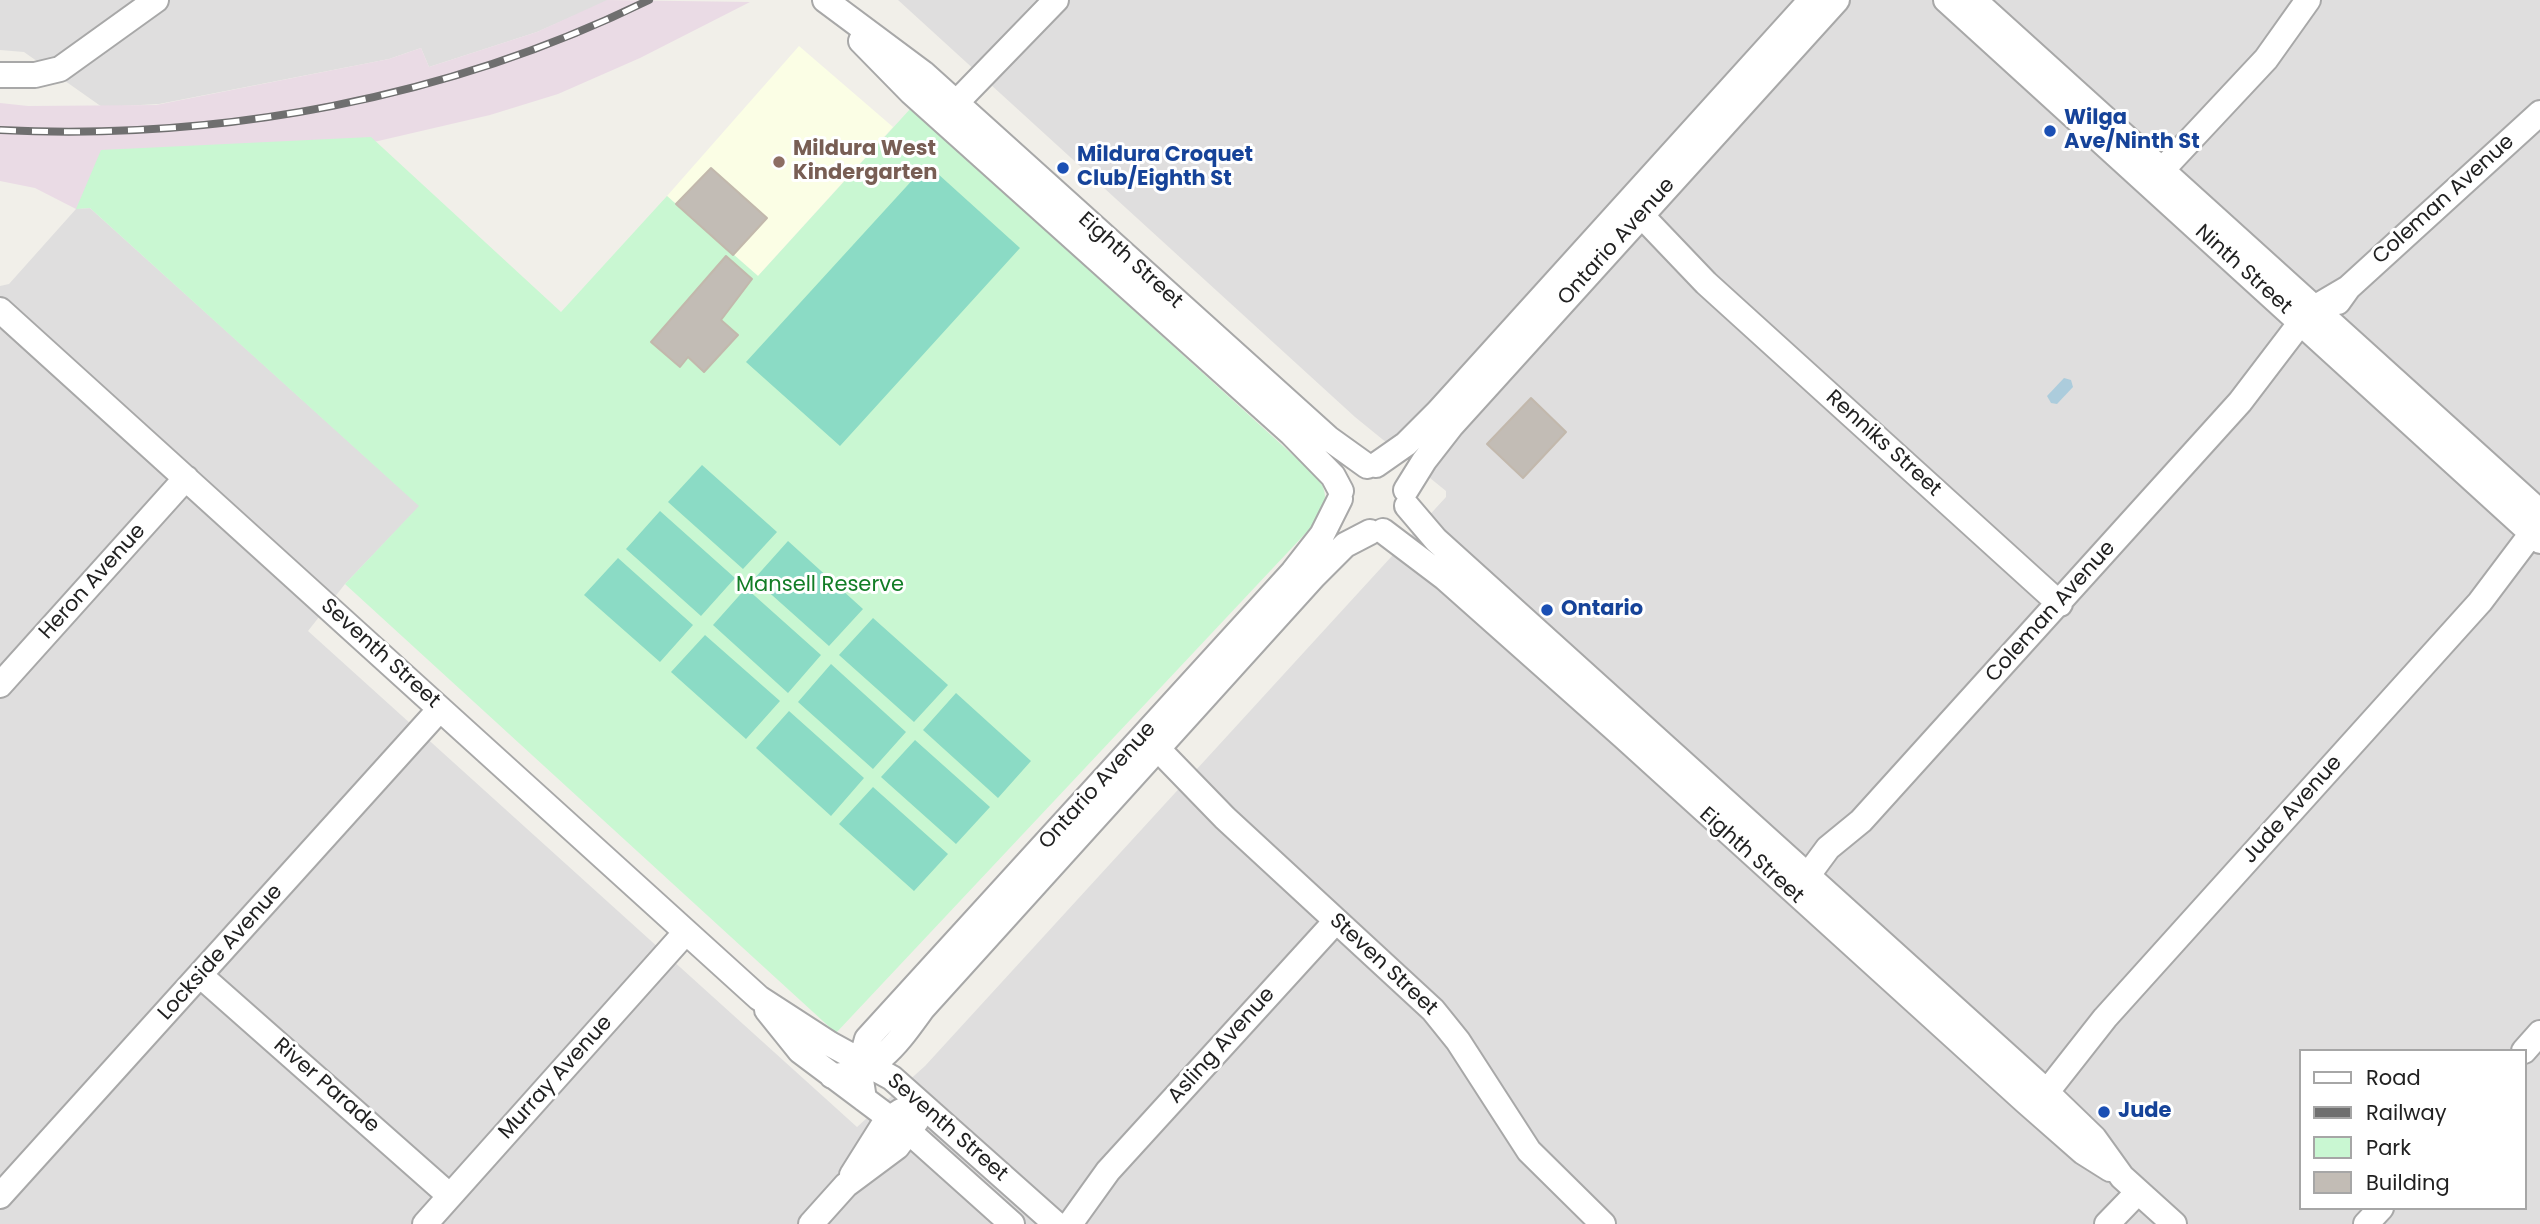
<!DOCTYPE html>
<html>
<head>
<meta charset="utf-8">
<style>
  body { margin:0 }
  #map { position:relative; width:2540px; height:1224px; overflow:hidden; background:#f1efe9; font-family:Poppins,sans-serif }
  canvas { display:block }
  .legend { position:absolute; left:2299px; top:1049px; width:228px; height:161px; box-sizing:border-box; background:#fff; border:2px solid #a6a6a6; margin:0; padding:9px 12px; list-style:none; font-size:21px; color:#212121 }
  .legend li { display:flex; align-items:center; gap:14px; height:35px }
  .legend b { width:35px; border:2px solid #a6a6a6 }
</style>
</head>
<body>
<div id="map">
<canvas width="2540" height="1224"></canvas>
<ul class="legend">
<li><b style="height:9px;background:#fff"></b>Road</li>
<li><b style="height:9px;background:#6f6f6f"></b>Railway</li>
<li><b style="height:19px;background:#c9f7d2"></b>Park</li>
<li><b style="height:19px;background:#c2bcb5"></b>Building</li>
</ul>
</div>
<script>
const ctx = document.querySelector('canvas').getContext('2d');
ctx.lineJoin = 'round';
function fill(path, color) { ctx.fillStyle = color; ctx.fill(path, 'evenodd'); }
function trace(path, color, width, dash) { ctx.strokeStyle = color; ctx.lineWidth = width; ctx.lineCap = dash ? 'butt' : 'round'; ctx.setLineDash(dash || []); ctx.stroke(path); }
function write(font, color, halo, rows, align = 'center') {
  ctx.font = font + ' Poppins,sans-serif'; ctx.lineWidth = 6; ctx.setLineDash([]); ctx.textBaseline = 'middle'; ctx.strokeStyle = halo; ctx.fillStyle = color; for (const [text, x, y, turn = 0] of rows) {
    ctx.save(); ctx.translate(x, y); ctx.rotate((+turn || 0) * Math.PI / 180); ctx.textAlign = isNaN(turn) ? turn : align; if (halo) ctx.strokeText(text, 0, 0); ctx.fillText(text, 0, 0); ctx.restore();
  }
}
fill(new Path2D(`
  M 0,0 L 610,0 L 537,32 L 429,67 L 421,48 L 389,59 L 159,104 L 102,107 L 24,52 L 0,50 Z
  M 898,0 L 2540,0 L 2540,1224 L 0,1224 L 0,286 L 9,284 L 76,209 L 90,208 L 420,506 L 345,584 L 308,631 L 857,1127 L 925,1066 L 1446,497 L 1446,491 L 1355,417 ZM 2300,1051 L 2524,1051 L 2524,1208 L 2300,1208 Z`), '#dfdede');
fill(new Path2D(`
  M 607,0 L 750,2 L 640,58 L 558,94 L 490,115 L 90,208 L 76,209 L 35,188 L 0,181 L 0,103 L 28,106 L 156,105 L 389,59 L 421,48 L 429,67 L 537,32 Z`), '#eadbe5');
fill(new Path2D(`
  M 799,46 L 893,127 L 758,276 L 667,196 Z`), '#fbfee5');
fill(new Path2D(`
  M 911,108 L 1316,476 C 1329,492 1326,502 1319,519 L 836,1033 L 345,584 L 419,506 L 90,208 L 76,209 L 101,150 L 371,137 L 561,312 L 667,196 L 758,276 Z`), '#c9f7d2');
fill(new Path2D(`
  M 927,164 L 1020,248 L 840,446 L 746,362 Z
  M 702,465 L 777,532 L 743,569 L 668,502 Z
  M 660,511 L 735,578 L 701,616 L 626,549 Z
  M 788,541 L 863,609 L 829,646 L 754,579 Z
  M 618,558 L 693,625 L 660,662 L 584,595 Z
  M 746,588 L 821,655 L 788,693 L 713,625 Z
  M 873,618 L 948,685 L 914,722 L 839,655 Z
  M 705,635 L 780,701 L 746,739 L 671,672 Z
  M 831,664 L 906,732 L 873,769 L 798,702 Z
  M 956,693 L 1031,761 L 998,798 L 923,730 Z
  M 789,711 L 864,778 L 831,816 L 756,748 Z
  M 915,740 L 990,807 L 956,844 L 881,777 Z
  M 873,787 L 948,854 L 914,891 L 839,824 Z`), '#8bdbc5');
fill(new Path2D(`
  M 2064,378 L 2071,380 L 2073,387 L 2057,404 L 2051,403 L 2047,396 Z`), '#acccdc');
const building = new Path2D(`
  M 711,168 L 767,218 L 733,255 L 676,204 Z
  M 726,256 L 752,279 L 721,320 L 738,335 L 704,372 L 688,357 L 680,367 L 651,342 Z
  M 1531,398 L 1566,432 L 1523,478 L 1487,444 Z`);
fill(building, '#c2bcb5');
trace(building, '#c2b8ac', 2);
const minor = new Path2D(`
  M 825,0 L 923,73 L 1328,438 L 1367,466
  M 1946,0 L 2540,541
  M 1974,0 L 2540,512
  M 861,41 L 911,92 L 1291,433 L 1333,476 L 1341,491
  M 0,75 L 35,75 L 60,69 L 156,0
  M 956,103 L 1056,0
  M 2163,169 L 2266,59 L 2308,0
  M 1642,216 L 1706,283 L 2060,604
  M 2338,302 L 2348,288 L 2540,113
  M 0,310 L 759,998 L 830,1044 L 892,1078 L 1056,1224
  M 1376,465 L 1406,444 L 1438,412 L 1811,0
  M 1406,490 L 1424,461 L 1452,425 L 1837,0
  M 1407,506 L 1436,540 L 2035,1081 L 2094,1138 L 2122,1177 L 2174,1224
  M 1383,531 L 1445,578 L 1624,737 L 2025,1101 L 2083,1152 L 2110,1169
  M 0,685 L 186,478
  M 1146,743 L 1158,749 L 1225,818 L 1433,1010 L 1458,1041 L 1529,1151 L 1603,1224
  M 1797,890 L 1828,848 L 1861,821 L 2240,402 L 2301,322 L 2314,308 L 2348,288
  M 201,976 L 450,1196
  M 767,1010 L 800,1051 L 916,1138 L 1012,1224
  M 2524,1051 L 2540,1033
  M 832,1076 C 878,1074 898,1042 923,1008 L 1314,576 L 1345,545 L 1370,532
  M 2032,1098 L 2046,1093 L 2105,1018 L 2480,602 L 2532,533 L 2540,529
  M 864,1099 L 859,1068 L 867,1039 L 1293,572 L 1322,535 L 1340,499
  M 852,1175 L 886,1121 L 901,1111
  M 0,1196 L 440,709
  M 425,1224 L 686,932
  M 811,1224 L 846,1185 L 897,1147 L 917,1120
  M 1070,1224 L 1108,1171 L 1336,921
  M 2107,1224 L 2138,1192
  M 2366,1224 L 2381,1208`);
trace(minor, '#a8a8a8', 28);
trace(minor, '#fff', 24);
const rail = new Path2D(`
  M 0,130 C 222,141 449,98 649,0`);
trace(rail, '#6f6f6f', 8);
trace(rail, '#fff', 5, [16]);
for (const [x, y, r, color] of [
  [2050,131,7,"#1a4fb4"],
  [779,162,7,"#8d6e63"],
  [1063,168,7,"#1a4fb4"],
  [1547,610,7,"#1a4fb4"],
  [2104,1112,7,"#1a4fb4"]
]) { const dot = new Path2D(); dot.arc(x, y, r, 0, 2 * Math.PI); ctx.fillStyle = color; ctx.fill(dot); trace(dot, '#fff', 2.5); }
write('bold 21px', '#164399', '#fff', [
  ["Wilga",2064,119],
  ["Ave/Ninth St",2064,143],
  ["Mildura Croquet",1077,156],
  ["Club/Eighth St",1077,180],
  ["Ontario",1561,610],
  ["Jude",2118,1112]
], 'left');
write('bold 21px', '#785e54', '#fff', [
  ["Mildura West",793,150],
  ["Kindergarten",793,174]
], 'left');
write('21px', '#212121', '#fff', [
  ["Coleman Avenue",2444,200,-42],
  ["Ontario Avenue",1617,242,-48],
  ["Eighth Street",1130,261,42],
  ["Ninth Street",2243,270,42],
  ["Renniks Street",1883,444,42],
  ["Heron Avenue",93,582,-48],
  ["Coleman Avenue",2051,612,-48],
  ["Seventh Street",380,654,42],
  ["Ontario Avenue",1098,786,-48],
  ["Jude Avenue",2293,810,-48],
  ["Eighth Street",1751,856,42],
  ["Lockside Avenue",221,953,-48],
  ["Steven Street",1383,965,43],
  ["Asling Avenue",1222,1046,-48],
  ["Murray Avenue",556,1078,-48],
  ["River Parade",326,1086,41],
  ["Seventh Street",947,1128,41]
]);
write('21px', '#127d26', '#fff', [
  ["Mansell Reserve",820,586]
]);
</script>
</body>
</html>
